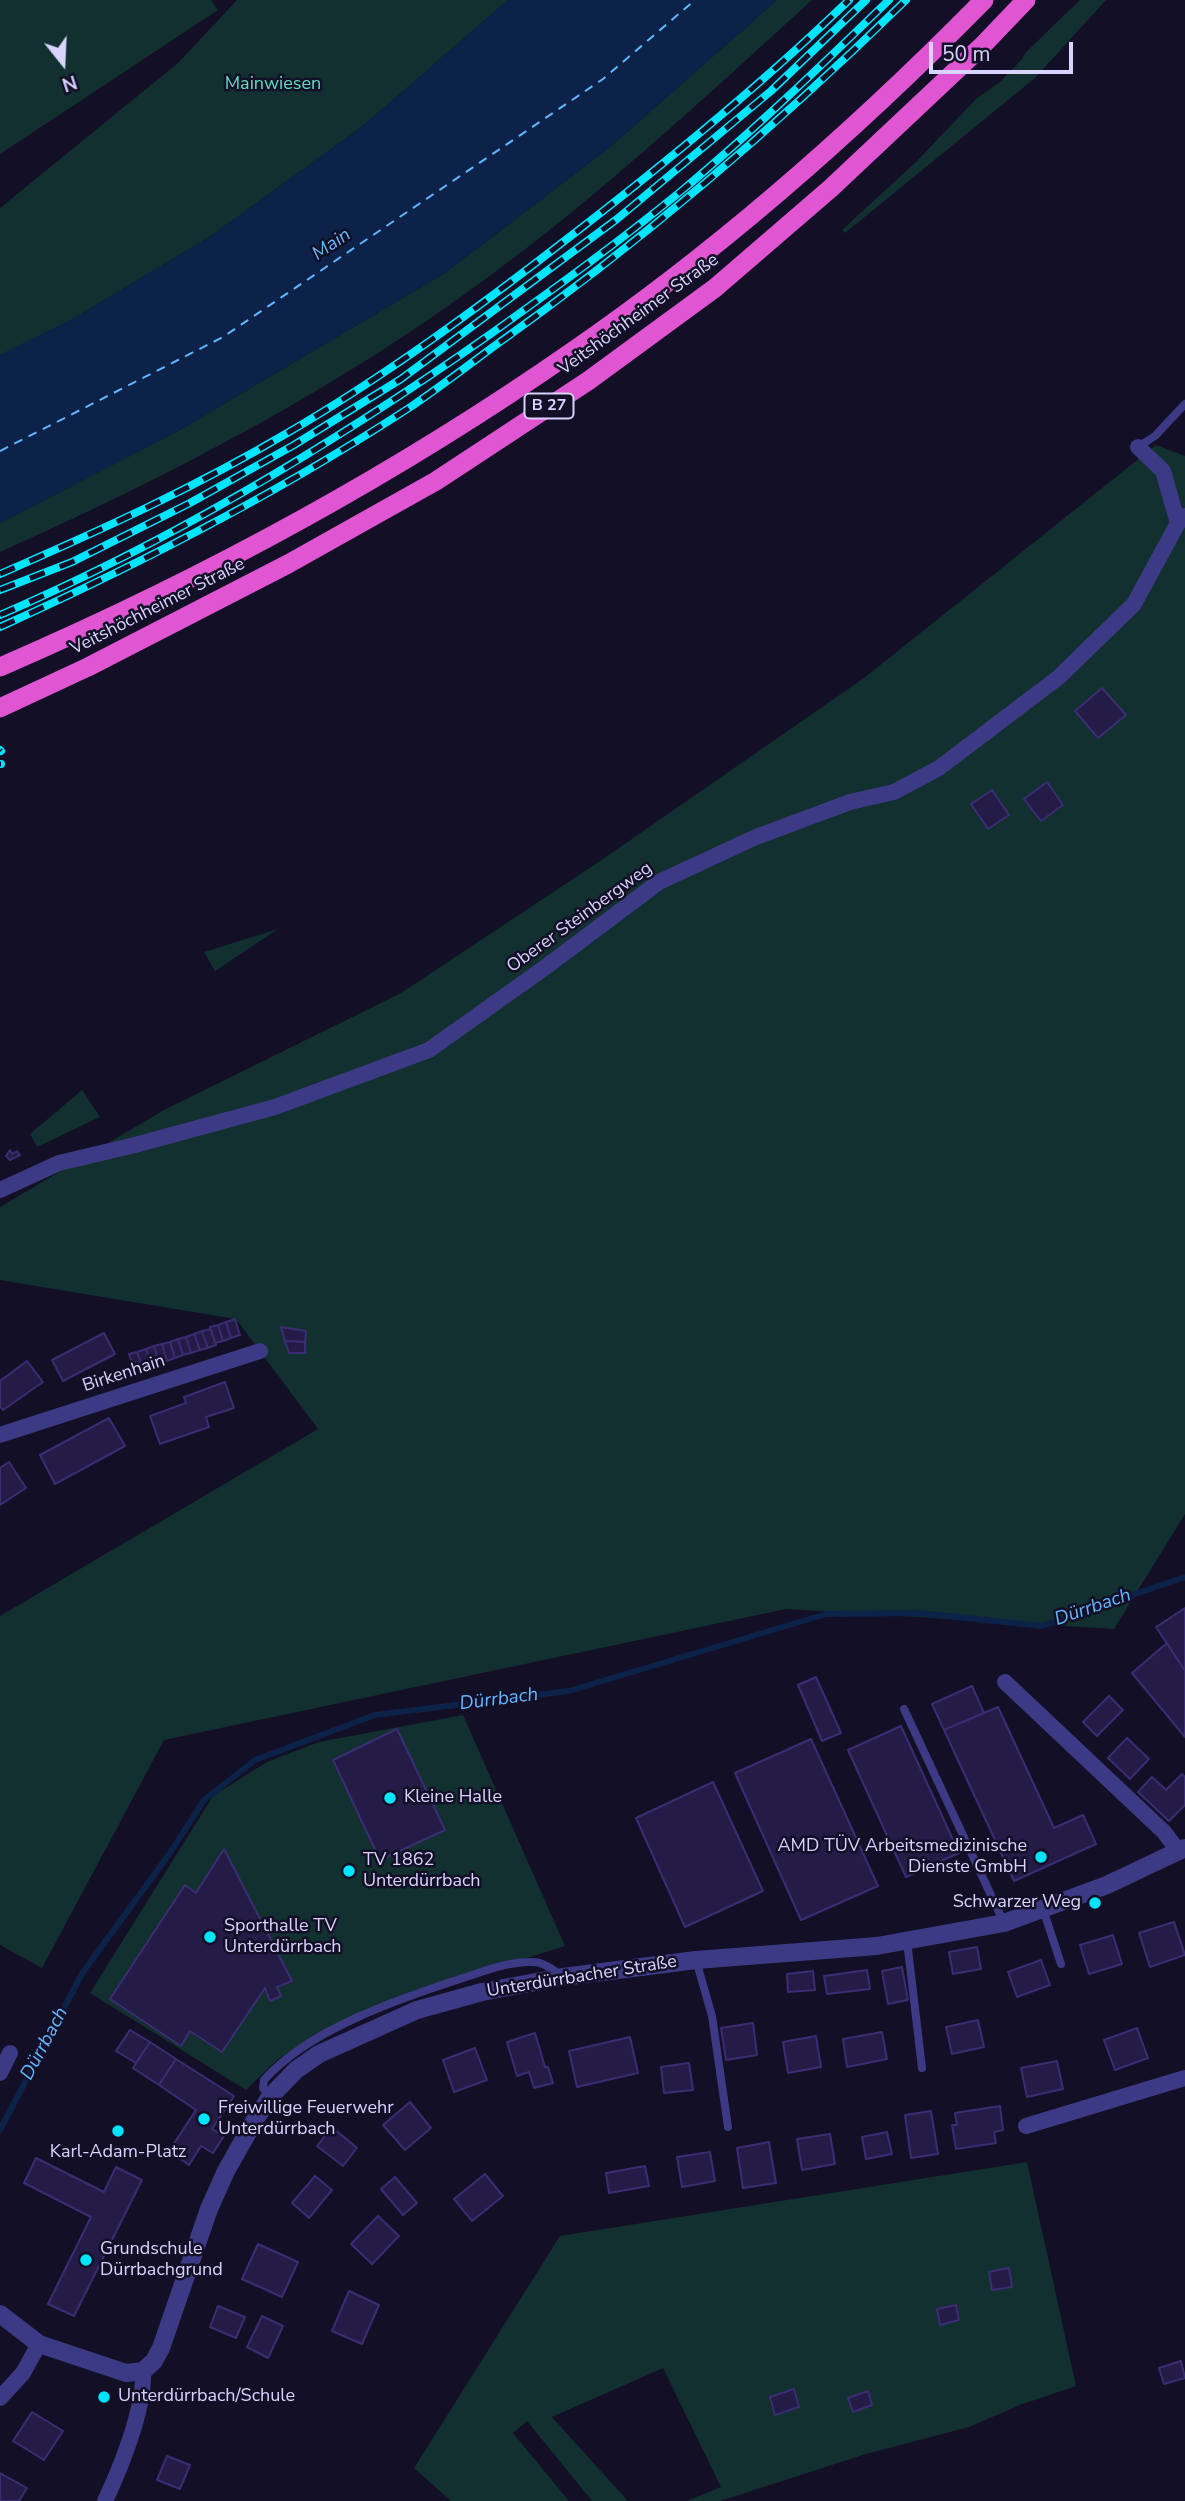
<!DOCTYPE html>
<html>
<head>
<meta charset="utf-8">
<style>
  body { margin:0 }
  #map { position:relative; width:1185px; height:2501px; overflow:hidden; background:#130f26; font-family:"Nunito Sans",sans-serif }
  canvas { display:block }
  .north { position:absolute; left:28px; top:28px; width:70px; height:70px; -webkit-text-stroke:5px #130f26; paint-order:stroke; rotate:162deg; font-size:19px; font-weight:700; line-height:28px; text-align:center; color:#d9d4ff }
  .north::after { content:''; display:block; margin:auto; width:24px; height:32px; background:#d9d4ff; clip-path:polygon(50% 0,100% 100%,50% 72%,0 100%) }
  .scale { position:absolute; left:929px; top:42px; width:144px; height:32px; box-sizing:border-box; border:4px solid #d9d4ff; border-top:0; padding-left:9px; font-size:21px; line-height:24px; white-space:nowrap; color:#d9d4ff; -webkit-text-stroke:5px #130f26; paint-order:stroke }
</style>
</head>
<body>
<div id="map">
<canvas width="1185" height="2501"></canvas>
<div class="north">N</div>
<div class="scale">50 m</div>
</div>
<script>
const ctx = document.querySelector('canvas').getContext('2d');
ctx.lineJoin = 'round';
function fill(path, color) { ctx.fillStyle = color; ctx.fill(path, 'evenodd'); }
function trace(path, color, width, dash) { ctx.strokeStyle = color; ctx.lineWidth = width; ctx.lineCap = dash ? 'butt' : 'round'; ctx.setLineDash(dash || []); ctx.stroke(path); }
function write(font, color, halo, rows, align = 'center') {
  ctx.font = font + ' "Nunito Sans",sans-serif'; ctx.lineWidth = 5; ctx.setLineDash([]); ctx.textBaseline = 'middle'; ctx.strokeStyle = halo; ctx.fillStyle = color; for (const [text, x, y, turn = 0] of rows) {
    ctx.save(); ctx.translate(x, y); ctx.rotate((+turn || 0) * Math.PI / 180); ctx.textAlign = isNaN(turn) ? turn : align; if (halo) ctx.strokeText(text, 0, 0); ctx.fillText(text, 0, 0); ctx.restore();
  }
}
fill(new Path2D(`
  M 0,0 L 211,0 L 218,10 L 0,154 Z
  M 237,0 L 508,0 L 364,125 L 211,236 L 71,320 L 0,355 L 0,208 L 178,63 Z
  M 777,0 L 812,0 C 707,96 601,194 487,278 C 337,389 170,476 0,552 L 0,523 L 178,431 L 445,273 L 610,147 Z
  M 1080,0 L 1106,0 L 1035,78 L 845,233 L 842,230 L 916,162 L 976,99 L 1001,81 L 1022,59 L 1025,53 Z
  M 1156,445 L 1185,456 L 1185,1514 L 1114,1629 L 786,1609 L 164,1740 L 42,1968 L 0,1945 L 0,1616 L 318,1429 L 236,1319 L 0,1280 L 0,1207 L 164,1110 L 401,993 L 603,859 L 864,678 Z
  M 278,929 L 215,971 L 204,952 Z
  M 82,1090 L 100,1117 L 37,1147 L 30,1134 Z
  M 463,1715 L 565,1946 L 433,1987 L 335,2027 L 278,2059 L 246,2090 L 90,1993 L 213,1796 L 267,1762 L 319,1742 Z
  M 1027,2162 L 1076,2386 L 1020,2405 L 969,2427 L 866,2454 L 720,2501 L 687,2501 L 721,2487 L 663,2368 L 552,2417 L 628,2501 L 592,2501 L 527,2421 L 513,2433 L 569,2501 L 451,2501 L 414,2468 L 560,2236 Z`), '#12302f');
fill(new Path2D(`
  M 508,0 L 777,0 L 610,147 L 445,273 L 178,431 L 0,523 L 0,355 L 71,320 L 211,236 L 364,125 Z`), '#0c2248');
trace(new Path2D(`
  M 0,2130 L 83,1972 L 170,1853 L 204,1800 L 255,1760 L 375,1715 L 569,1691 L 826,1614 L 919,1613 L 1042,1626 L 1185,1577`), '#0c2248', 6);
trace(new Path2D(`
  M 0,451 L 223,337 L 603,79 L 695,0`), '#62b6ff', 2, [9, 7]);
const building = new Path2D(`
  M 1102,688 L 1126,715 L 1098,738 L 1075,711 Z
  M 1047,782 L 1063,805 L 1041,821 L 1024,799 Z
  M 992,790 L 1009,815 L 988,829 L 971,804 Z
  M 10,1150 L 12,1154 L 17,1151 L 20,1155 L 10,1160 L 6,1156 Z
  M 235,1319 L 240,1335 L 231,1338 L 226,1322 Z
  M 226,1322 L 231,1338 L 223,1341 L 218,1325 Z
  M 218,1325 L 223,1341 L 215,1343 L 210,1327 Z
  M 281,1327 L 306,1331 L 305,1342 L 285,1341 Z
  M 211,1329 L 216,1345 L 208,1348 L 202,1331 Z
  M 202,1331 L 208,1348 L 200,1350 L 194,1334 Z
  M 104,1333 L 115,1354 L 63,1381 L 52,1360 Z
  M 194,1334 L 200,1350 L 191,1353 L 186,1337 Z
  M 186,1337 L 191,1353 L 183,1355 L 178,1339 Z
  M 178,1339 L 183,1355 L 175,1358 L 170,1342 Z
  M 285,1341 L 305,1342 L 305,1353 L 289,1353 Z
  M 170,1342 L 175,1358 L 167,1361 L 162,1344 Z
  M 162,1344 L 167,1361 L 159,1363 L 154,1346 Z
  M 154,1346 L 159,1363 L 151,1366 L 146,1349 Z
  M 146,1349 L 151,1366 L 143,1368 L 137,1352 Z
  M 137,1352 L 143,1368 L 135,1371 L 129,1354 Z
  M 27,1361 L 43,1382 L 3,1410 L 0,1406 L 0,1381 Z
  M 225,1382 L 234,1408 L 206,1417 L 209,1427 L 160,1444 L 150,1416 L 186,1403 L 184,1397 Z
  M 109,1418 L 125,1446 L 55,1484 L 40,1455 Z
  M 9,1462 L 26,1488 L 0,1505 L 0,1468 Z
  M 1185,1608 L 1185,1671 L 1156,1627 Z
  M 1167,1643 L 1185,1671 L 1185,1737 L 1132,1673 Z
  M 816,1677 L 841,1733 L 822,1741 L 798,1685 Z
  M 972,1686 L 984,1713 L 944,1730 L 932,1704 Z
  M 1109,1696 L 1123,1710 L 1097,1736 L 1083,1722 Z
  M 998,1707 L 1054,1828 L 1083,1815 L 1096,1844 L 1014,1881 L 944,1730 Z
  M 901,1726 L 959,1853 L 906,1877 L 848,1750 Z
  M 397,1729 L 445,1830 L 380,1860 L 333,1760 Z
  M 1127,1738 L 1149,1759 L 1130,1779 L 1108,1758 Z
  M 811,1739 L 878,1886 L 801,1920 L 735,1773 Z
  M 1182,1774 L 1185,1777 L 1185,1805 L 1169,1821 L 1138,1792 L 1152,1777 L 1166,1790 Z
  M 713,1782 L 763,1891 L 685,1927 L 636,1818 Z
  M 224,1849 L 292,1981 L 277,1987 L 281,1996 L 270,2001 L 265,1988 L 222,2052 L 190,2031 L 181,2046 L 110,1999 L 185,1885 L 196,1893 Z
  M 1174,1922 L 1185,1955 L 1150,1967 L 1139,1933 Z
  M 1113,1935 L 1122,1964 L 1089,1974 L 1080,1945 Z
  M 977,1947 L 981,1969 L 953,1974 L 949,1952 Z
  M 1041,1960 L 1050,1985 L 1017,1997 L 1008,1972 Z
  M 902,1967 L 908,2000 L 888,2004 L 882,1971 Z
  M 867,1970 L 870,1989 L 827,1994 L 824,1976 Z
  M 813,1971 L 815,1990 L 788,1992 L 787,1974 Z
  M 978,2020 L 984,2047 L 952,2054 L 946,2027 Z
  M 753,2023 L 757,2055 L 726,2060 L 721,2028 Z
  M 1137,2028 L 1148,2058 L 1115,2070 L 1104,2040 Z
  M 130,2030 L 150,2042 L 136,2063 L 116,2051 Z
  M 882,2032 L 887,2059 L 847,2067 L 843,2039 Z
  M 535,2033 L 545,2067 L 548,2067 L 553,2083 L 534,2088 L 529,2072 L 517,2076 L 507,2042 Z
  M 816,2036 L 821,2067 L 788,2073 L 783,2042 Z
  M 630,2037 L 638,2073 L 577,2087 L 569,2051 Z
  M 150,2042 L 176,2059 L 159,2085 L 133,2068 Z
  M 475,2048 L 487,2080 L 454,2092 L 443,2060 Z
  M 176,2059 L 234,2096 L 212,2129 L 224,2136 L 213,2153 L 201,2146 L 189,2165 L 169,2151 L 196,2110 L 159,2085 Z
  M 1057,2061 L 1063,2089 L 1027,2097 L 1021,2068 Z
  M 689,2063 L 693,2090 L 664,2093 L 661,2067 Z
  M 410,2102 L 431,2128 L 405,2150 L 383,2125 Z
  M 1000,2106 L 1003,2130 L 994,2132 L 996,2143 L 956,2149 L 952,2125 L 957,2125 L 955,2113 Z
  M 931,2111 L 938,2154 L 911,2158 L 905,2115 Z
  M 332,2127 L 357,2148 L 343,2166 L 317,2146 Z
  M 887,2132 L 892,2154 L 866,2159 L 862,2137 Z
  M 830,2134 L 835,2164 L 802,2170 L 797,2139 Z
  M 769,2142 L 776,2183 L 743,2188 L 737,2148 Z
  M 710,2152 L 715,2181 L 682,2187 L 677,2157 Z
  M 36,2158 L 104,2192 L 116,2167 L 142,2180 L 74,2316 L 48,2304 L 91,2217 L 24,2183 Z
  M 645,2166 L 649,2186 L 609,2193 L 606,2173 Z
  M 485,2174 L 503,2196 L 472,2221 L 454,2199 Z
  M 315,2176 L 332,2190 L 309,2218 L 292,2203 Z
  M 395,2177 L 417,2203 L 403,2215 L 381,2189 Z
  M 378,2216 L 399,2236 L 372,2264 L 351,2244 Z
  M 258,2244 L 298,2262 L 282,2297 L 242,2279 Z
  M 1009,2268 L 1012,2287 L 992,2290 L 989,2272 Z
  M 349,2291 L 379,2305 L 362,2344 L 332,2331 Z
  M 956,2305 L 959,2320 L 940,2325 L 937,2309 Z
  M 218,2306 L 245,2317 L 236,2338 L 210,2327 Z
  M 262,2316 L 283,2326 L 268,2358 L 247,2347 Z
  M 1181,2361 L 1185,2378 L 1164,2384 L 1159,2368 Z
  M 794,2389 L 799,2407 L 775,2415 L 770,2397 Z
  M 868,2391 L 872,2405 L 853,2412 L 848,2398 Z
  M 32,2412 L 63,2431 L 44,2460 L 13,2441 Z
  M 167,2456 L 190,2465 L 180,2489 L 157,2480 Z
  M 0,2473 L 27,2488 L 19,2501 L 0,2501 Z`);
fill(building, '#241b47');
trace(building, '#3b2d73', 2);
trace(new Path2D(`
  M 1138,447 L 1155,436 L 1185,404
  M 904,1709 L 1004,1923
  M 1043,1909 L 1061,1964
  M 907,1941 L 922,2068
  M 696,1960 L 712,2016 L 728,2127
  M 270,2097 L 263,2088 L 264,2080 C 309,2029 401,1998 466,1977 C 487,1970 511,1961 533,1962 C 543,1962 554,1970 562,1976`), '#3d3a85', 8);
trace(new Path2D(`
  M 1138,447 L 1163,471 L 1178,523
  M 0,1190 L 59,1163 L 135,1145 L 275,1107 L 429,1050 L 547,966 L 659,882 L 756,837 L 850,802 L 894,792 L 939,768 L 1059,677 L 1134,604 L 1178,523 L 1185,516
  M 0,1435 L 260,1351
  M 1005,1682 L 1164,1832 L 1179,1852
  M 0,2073 L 10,2053
  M 1026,2126 L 1185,2078
  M 0,2398 L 23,2373 L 39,2344
  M 105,2501 C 121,2467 145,2408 143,2371`), '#3d3a85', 16);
trace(new Path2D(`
  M 0,2314 L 39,2344 L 126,2373 L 143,2371 L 154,2361 L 161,2348 L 209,2209 L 226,2171 L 256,2118 L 270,2097 L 296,2070 L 319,2054 L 417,2010 L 482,1992 L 563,1977 L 696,1960 L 877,1946 L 1004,1923 L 1107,1885 L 1185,1848`), '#3d3a85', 18);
trace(new Path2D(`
  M 0,667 C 199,581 395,475 573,351 C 721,249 858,128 984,0
  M 0,708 L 88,667 L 288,564 L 436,481 L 588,381 L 715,288 L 831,188 L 982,46 L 1026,0`), '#e055d1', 19);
const rail = new Path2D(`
  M 0,574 C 99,531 196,487 289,432 C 385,376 475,310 563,242 C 662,166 759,87 849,0
  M 0,590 L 72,562 L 190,503 L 294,445 L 401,379 L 617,219 L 771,91 L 866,0
  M 0,615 C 174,540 338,441 492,333 C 555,288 619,242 680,192 C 752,132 821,66 889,0
  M 0,627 C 142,563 282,491 412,406 C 440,387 466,367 493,347 C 640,243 777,126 906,0
  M 0,750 L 1,751
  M 0,764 L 1,764`);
trace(rail, '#00e5ff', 8);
trace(rail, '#130f26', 5, [16]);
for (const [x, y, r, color] of [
  [390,1798,7,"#00e5ff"],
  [1041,1857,7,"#00e5ff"],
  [349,1871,7,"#00e5ff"],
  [1095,1903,7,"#00e5ff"],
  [210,1937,7,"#00e5ff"],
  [204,2119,7,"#00e5ff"],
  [118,2131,7,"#00e5ff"],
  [86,2260,7,"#00e5ff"],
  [104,2397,7,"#00e5ff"]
]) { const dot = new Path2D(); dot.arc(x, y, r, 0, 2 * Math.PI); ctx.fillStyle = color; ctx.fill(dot); trace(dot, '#130f26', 2.5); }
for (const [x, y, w] of [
  [549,406,49]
]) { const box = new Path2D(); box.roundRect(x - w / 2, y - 12.5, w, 25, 5); ctx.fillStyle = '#130f26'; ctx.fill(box); trace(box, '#d9d4ff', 2); }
write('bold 16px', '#d9d4ff', null, [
  ["B 27",549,406]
]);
write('18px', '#5fe0c0', '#130f26', [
  ["Mainwiesen",273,85]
]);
write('18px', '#d9d4ff', '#130f26', [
  ["Veitshöchheimer Straße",639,315,-36],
  ["Veitshöchheimer Straße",158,607,-27],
  ["Oberer Steinbergweg",580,918,-36],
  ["Birkenhain",124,1374,-18],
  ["Unterdürrbacher Straße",582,1977,-9]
]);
write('18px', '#d9d4ff', '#130f26', [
  ["Kleine Halle",404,1798],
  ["AMD TÜV Arbeitsmedizinische",1027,1847,"right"],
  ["Dienste GmbH",1027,1868,"right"],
  ["TV 1862",363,1861],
  ["Unterdürrbach",363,1882],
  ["Schwarzer Weg",1081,1903,"right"],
  ["Sporthalle TV",224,1927],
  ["Unterdürrbach",224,1948],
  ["Freiwillige Feuerwehr",218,2109],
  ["Unterdürrbach",218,2130],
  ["Karl-Adam-Platz",118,2153,"center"],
  ["Grundschule",100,2250],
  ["Dürrbachgrund",100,2271],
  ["Unterdürrbach/Schule",118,2397]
], 'left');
write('italic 19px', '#62b6ff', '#130f26', [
  ["Main",332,245,-34],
  ["Dürrbach",1093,1608,-19],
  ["Dürrbach",499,1700,-7],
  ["Dürrbach",45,2044,-62]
]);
</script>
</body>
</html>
